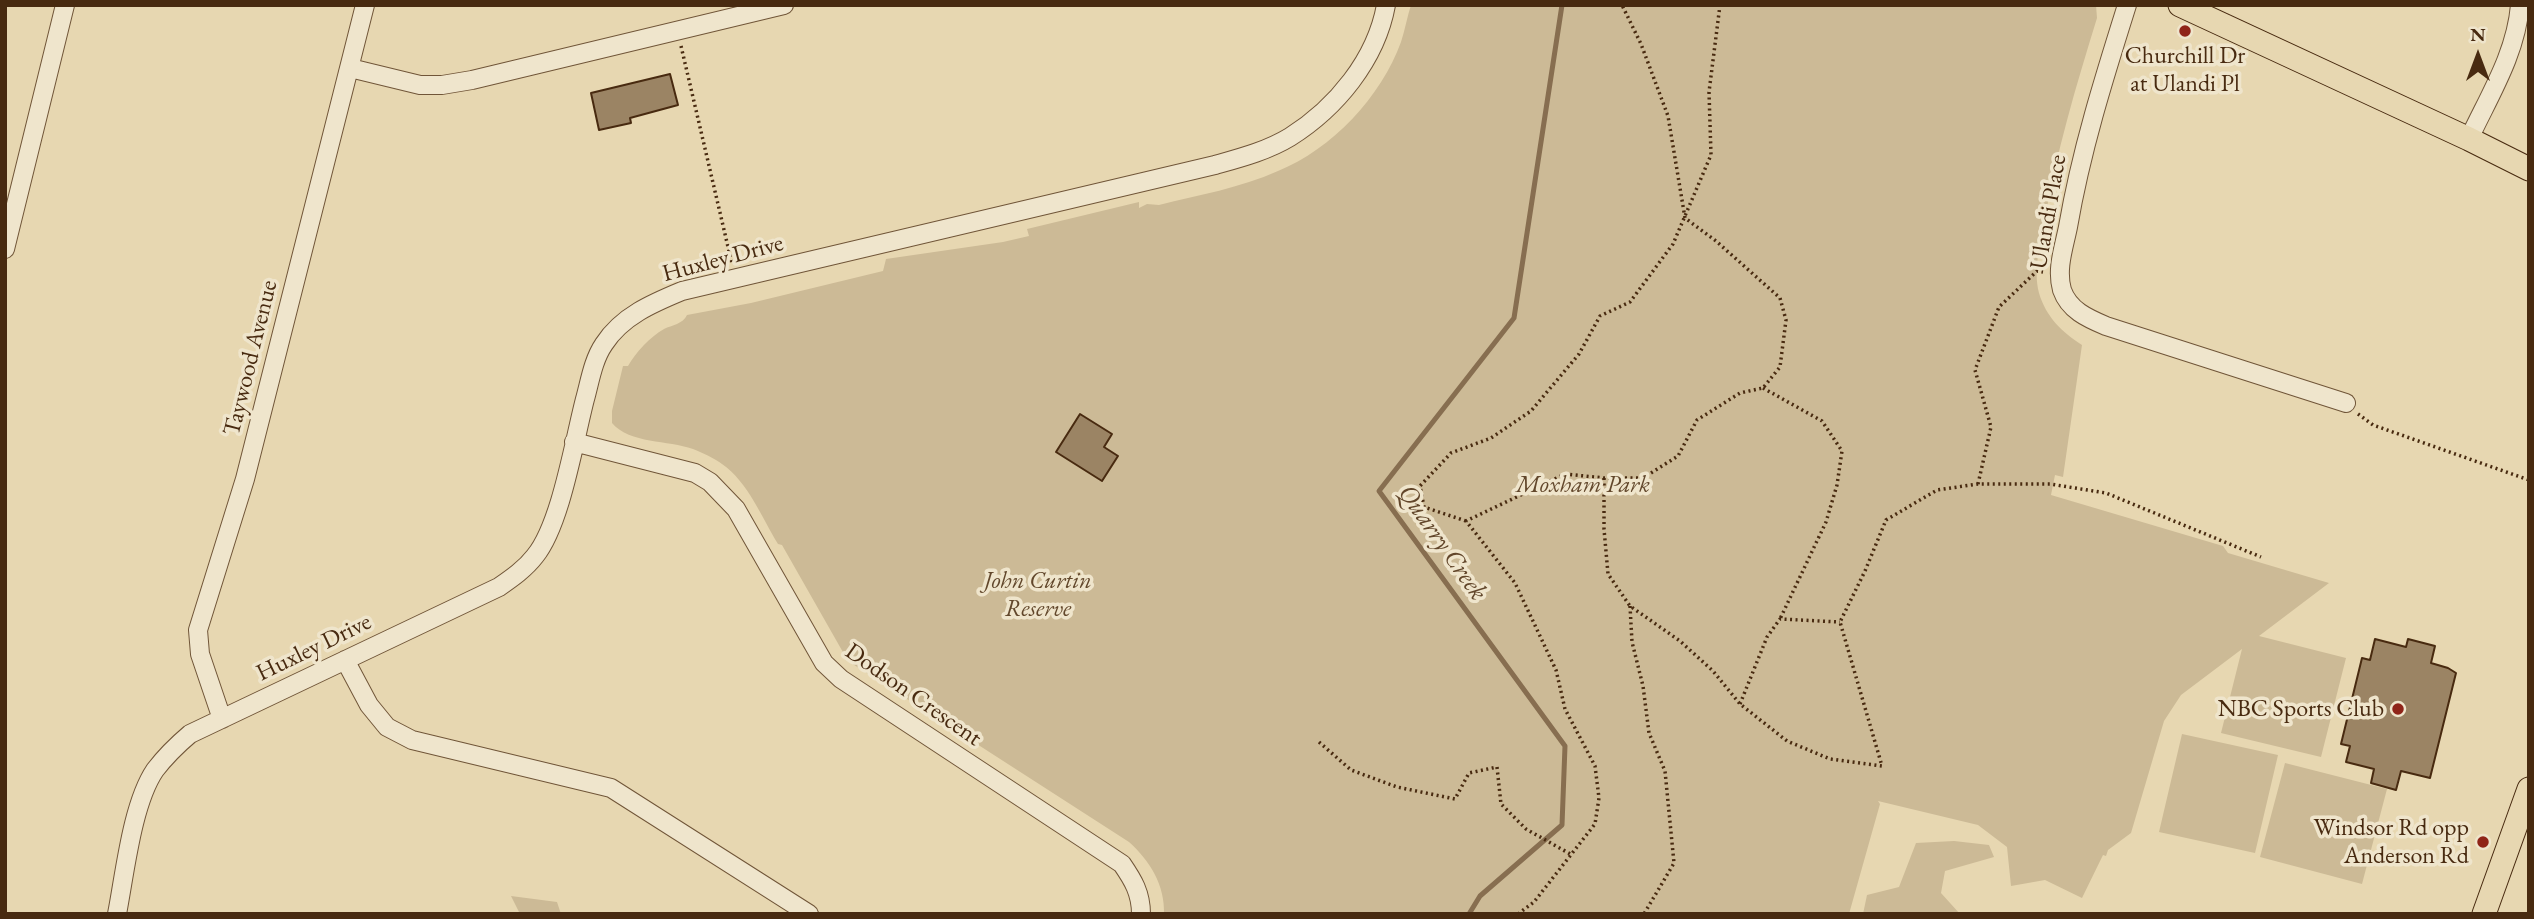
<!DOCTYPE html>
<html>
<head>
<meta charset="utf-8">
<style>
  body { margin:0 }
  #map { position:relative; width:2534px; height:919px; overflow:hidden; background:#e7d7b1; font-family:"EB Garamond",serif }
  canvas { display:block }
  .frame { position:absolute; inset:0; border:7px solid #482a10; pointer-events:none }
  .north { position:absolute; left:2443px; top:21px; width:70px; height:70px; -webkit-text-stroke:5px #efe5cc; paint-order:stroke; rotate:0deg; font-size:19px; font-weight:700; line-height:28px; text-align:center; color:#482a10 }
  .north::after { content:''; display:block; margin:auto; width:24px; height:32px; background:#482a10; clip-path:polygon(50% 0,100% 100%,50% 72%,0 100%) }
</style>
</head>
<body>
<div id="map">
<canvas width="2534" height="919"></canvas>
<div class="frame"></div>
<div class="north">N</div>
</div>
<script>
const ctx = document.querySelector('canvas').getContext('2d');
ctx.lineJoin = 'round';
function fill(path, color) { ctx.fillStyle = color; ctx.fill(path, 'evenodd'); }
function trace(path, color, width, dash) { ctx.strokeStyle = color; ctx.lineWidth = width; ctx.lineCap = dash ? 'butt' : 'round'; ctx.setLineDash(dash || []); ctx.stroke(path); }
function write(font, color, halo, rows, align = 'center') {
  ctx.font = font + ' "EB Garamond",serif'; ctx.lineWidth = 7; ctx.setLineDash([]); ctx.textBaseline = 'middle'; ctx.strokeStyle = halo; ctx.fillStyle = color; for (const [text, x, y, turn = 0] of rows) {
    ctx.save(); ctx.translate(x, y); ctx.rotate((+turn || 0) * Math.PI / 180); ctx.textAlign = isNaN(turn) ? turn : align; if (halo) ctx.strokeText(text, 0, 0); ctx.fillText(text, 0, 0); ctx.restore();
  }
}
fill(new Path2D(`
  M 1411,5 L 2096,5 L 2097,18 C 2076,86 2056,153 2044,224 C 2040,246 2033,270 2039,293 C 2046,317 2062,332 2082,345 L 2063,477 L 2055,475 L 2051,495 L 2223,546 L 2228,553 L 2329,583 L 2259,636 L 2346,658 L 2321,757 L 2221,733 L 2242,649 L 2181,695 L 2164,721 L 2131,833 L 2108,850 L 2106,856 L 2103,855 L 2082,898 L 2045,880 L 2011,886 L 2007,847 L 1978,825 L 1878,801 L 1880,804 L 1849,914 L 1164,914 C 1165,885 1150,861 1129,842 L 848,661 L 782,545 L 778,544 C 762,518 748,482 722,464 C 714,458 703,453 693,449 C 668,440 630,444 612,423 L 612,411 L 623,366 L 628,366 C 636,352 650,337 664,329 C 672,325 683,324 687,315 L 751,303 L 883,271 L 886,259 L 1003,242 L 1029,236 L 1027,229 L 1139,202 L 1139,208 L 1147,204 L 1159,205 C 1199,195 1240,188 1278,171 C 1332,149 1381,97 1401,42 C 1405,30 1407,17 1411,5 Z
  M 2182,734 L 2278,755 L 2255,853 L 2159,832 Z
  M 2285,763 L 2387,789 L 2362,884 L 2260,857 Z
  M 1954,841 L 1989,845 L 1994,857 L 1945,871 L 1941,893 L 1960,914 L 1863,914 L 1867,895 L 1899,887 L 1916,843 Z
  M 511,896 L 557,902 L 561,914 L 520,914 Z`), '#ccba96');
trace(new Path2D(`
  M 1469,914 L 1480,896 L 1562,825 L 1565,746 L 1379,491 L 1514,318 L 1562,5`), '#876e50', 5);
const building = new Path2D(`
  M 670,74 L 678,105 L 630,118 L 631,123 L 599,130 L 591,93 Z
  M 1080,414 L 1112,434 L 1104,447 L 1118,456 L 1102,481 L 1056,452 Z
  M 2375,639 L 2406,647 L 2408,639 L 2435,646 L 2431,663 L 2448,668 L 2456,673 L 2430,778 L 2401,771 L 2396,790 L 2371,783 L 2374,769 L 2346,762 L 2350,746 L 2341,744 L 2362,658 L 2370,660 Z`);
fill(building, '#9b8464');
trace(building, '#482a10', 2);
const minor = new Path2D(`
  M 2127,5 C 2104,78 2081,151 2068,227 C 2064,247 2056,269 2062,290 C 2069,310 2087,318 2106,326 L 2346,403
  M 350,68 L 420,85 L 442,85 L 472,80 L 784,5
  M 2469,139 C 2489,96 2516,54 2520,5
  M 5,249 L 65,5
  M 574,442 L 695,473 L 710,482 L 736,509 L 824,663 L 841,679 L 1122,864 C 1133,880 1141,893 1141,914
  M 345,660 L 369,705 L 387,727 L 412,740 L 611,788 L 809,914
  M 222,719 L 200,654 L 198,630 L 245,479 L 365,5
  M 117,914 C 125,873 132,804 155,770 C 165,757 177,745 190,734 L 499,587 C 512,578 525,569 535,556 C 561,524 574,441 585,399 C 590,381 593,360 604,344 C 622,316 653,303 682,291 L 1215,165 C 1240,158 1267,151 1290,137 C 1336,108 1376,60 1386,5`);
const major = new Path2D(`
  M 2180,5 L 2469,139 L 2529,169
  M 2484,914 L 2529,789`);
trace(minor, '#705538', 20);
trace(major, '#482a10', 25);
trace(new Path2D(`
  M 681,46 L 732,264
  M 1763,388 L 1822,421 L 1842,451 L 1837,485 L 1826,522 L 1780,619
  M 2358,414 L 2373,425 L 2529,480
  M 1604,478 L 1604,529 L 1608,574 L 1630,606 L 1680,641 L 1713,671 L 1740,704 L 1787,741 L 1830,759 L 1882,766 L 1840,622 L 1865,571 L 1886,520 L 1937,490 L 1978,484 L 2050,484 L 2106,493 L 2261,557
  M 1978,484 L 1991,427 L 1975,370 L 1999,307 L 2037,271 L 2043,272
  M 1466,521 L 1424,507 L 1420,486 L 1451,453 L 1491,438 L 1531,411 L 1579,354 L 1600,316 L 1630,302 L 1673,244 L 1711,155 L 1709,92 L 1720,5
  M 1630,606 L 1632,642 L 1643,686 L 1649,733 L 1665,771 L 1674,863 L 1644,914
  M 1740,704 L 1767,637 L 1780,619 L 1840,622
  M 1319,742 L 1351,770 L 1397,787 L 1455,799 L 1469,773 L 1497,767 L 1501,804 L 1526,829 L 1572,855
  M 1518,914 L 1534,902 L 1595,824 L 1599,798 L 1595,766 L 1565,709 L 1556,670 L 1515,583 L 1466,521 L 1565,474 L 1604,478 L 1643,478 L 1678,456 L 1697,420 L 1740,393 L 1763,388 L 1780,367 L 1786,320 L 1780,298 L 1716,241 L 1685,218 L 1668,116 L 1641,44 L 1622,5`), '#482a10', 3.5, [2, 3.5]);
trace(minor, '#efe5cc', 18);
trace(major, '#e7d7b1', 23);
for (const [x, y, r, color] of [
  [2185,31,7,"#8f2418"],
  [2398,709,7,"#8f2418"],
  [2483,842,7,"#8f2418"]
]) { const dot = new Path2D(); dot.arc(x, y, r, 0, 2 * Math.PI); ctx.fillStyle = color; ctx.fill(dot); trace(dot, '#efe5cc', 2.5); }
write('24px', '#482a10', '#efe5cc', [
  ["Churchill Dr",2185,56,"center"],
  ["at Ulandi Pl",2185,84,"center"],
  ["NBC Sports Club",2384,709],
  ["Windsor Rd opp",2469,828],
  ["Anderson Rd",2469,856]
], 'right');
write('24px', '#482a10', '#efe5cc', [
  ["Ulandi Place",2049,212,-80],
  ["Huxley Drive",723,259,-15],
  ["Taywood Avenue",251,358,-76],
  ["Huxley Drive",314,648,-26],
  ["Dodson Crescent",913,695,35]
]);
write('italic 24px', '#62472b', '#efe5cc', [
  ["Moxham Park",1583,485],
  ["John Curtin",1038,581],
  ["Reserve",1038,609]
]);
write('italic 26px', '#62462a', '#efe5cc', [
  ["Quarry Creek",1442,543,55]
]);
</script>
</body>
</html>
